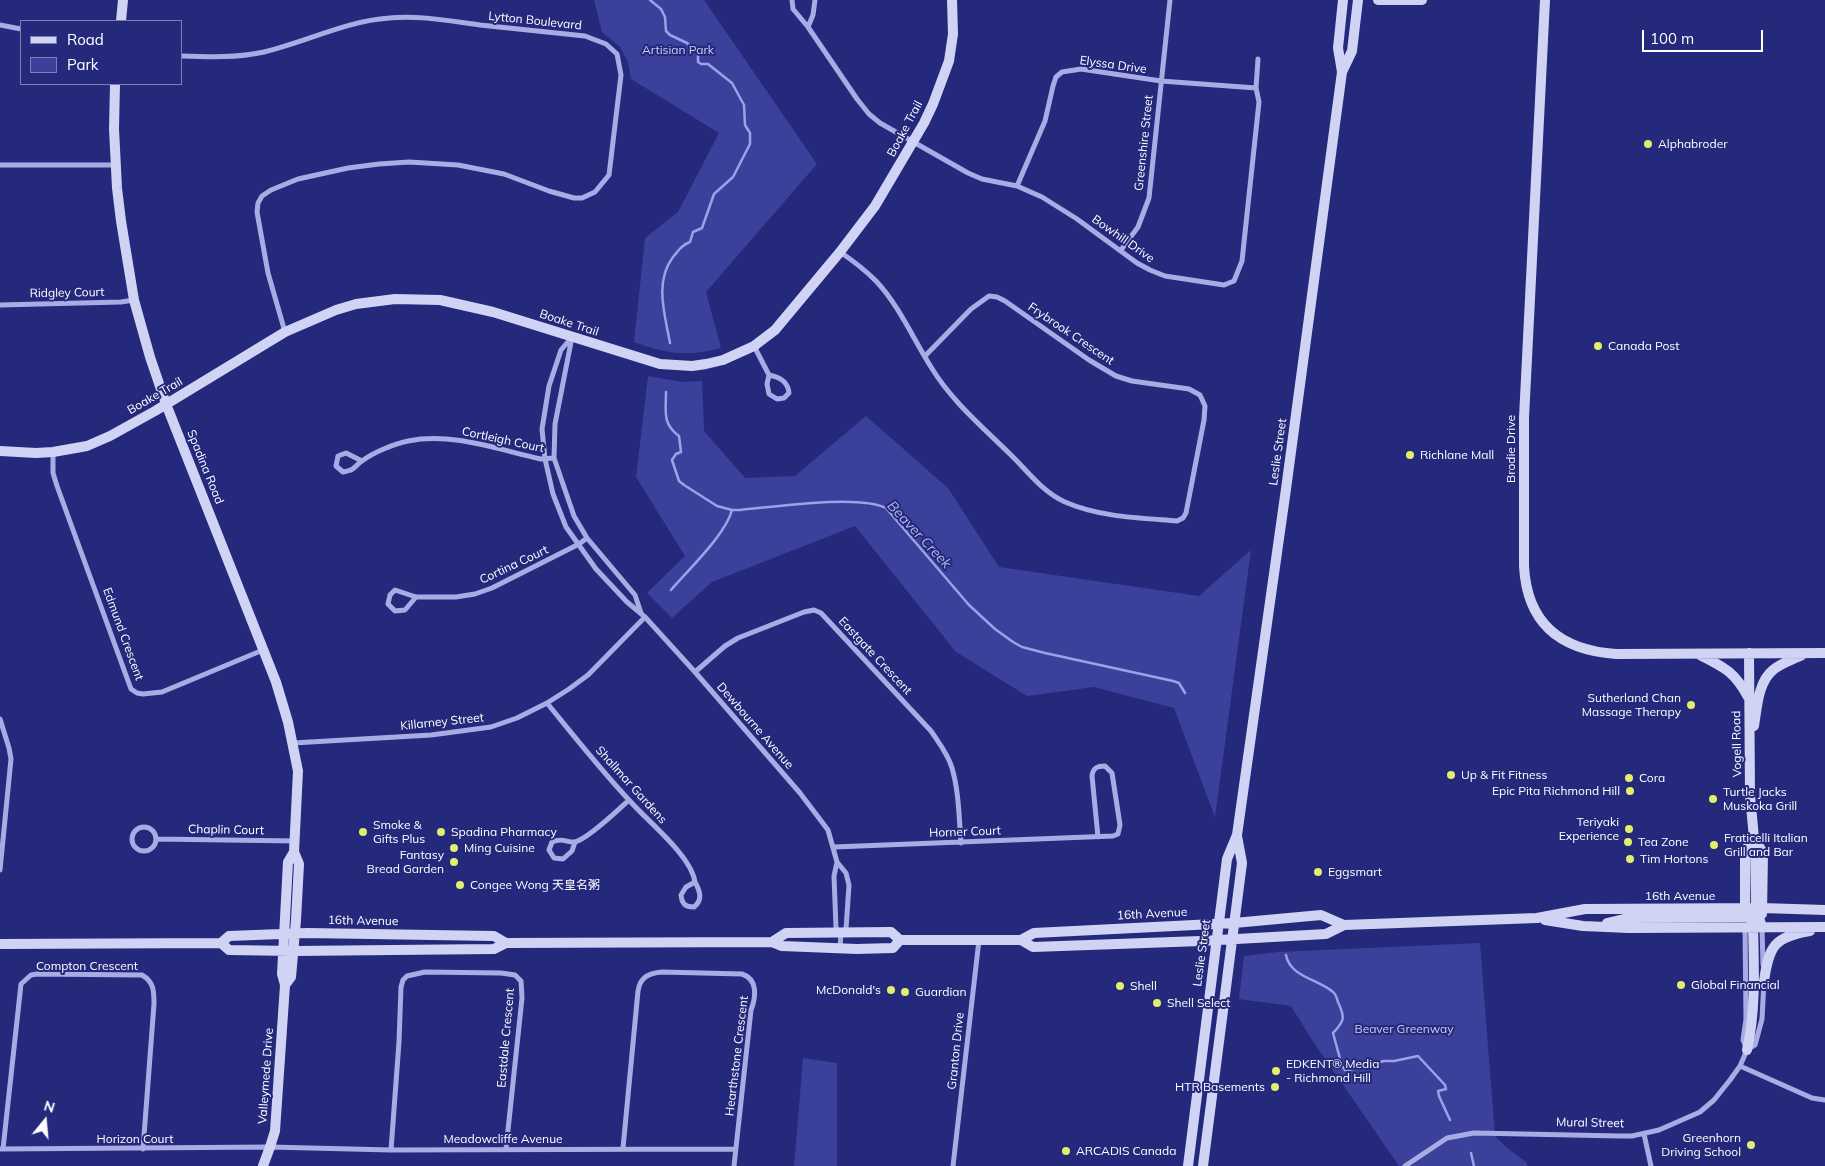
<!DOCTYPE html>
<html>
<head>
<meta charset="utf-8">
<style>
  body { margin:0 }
  #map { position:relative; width:1825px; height:1166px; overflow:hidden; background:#24297c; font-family:Mulish,sans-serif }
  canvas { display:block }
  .legend { position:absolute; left:20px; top:20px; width:162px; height:65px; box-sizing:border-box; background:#24297c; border:1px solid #7c7fb0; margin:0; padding:6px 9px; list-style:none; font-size:15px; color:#fff }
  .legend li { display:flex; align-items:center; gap:10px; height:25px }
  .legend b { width:25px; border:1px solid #7c7fb0 }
  .north { position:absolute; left:20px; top:1096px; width:50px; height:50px; -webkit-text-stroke:4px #24297c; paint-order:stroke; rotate:17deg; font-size:14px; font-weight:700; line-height:20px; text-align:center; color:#fff }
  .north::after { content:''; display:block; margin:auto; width:18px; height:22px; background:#fff; clip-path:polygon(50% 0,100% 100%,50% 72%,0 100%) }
  .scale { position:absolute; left:1642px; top:30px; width:121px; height:22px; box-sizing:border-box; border:2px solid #fff; border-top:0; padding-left:6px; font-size:15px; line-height:18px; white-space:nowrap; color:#fff; -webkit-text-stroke:4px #24297c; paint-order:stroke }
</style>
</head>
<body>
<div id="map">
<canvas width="1825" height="1166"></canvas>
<ul class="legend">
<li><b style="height:6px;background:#d1d3f5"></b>Road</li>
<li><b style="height:14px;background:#3b419b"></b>Park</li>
</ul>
<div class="north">N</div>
<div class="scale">100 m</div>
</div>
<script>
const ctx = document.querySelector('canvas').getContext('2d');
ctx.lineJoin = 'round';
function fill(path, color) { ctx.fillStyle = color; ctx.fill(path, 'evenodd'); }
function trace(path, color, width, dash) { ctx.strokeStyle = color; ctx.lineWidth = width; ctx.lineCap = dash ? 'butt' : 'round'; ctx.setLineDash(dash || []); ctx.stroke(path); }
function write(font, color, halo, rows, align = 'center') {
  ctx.font = font + ' Mulish,"Noto Sans SC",sans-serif'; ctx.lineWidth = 4; ctx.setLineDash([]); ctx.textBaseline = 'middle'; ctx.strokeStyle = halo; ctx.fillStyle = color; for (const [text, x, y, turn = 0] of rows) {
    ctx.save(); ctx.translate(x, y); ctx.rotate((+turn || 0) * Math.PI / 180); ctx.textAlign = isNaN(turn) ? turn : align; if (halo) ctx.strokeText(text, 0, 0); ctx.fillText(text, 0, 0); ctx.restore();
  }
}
fill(new Path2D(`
  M 594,0 L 704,0 L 817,164 L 706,292 L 721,348 C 686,357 667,354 634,342 L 645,238 L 678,212 L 719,133 L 631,79 L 628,62 L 620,47 L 602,32 Z
  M 648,376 L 682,382 L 702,381 L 704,431 L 745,478 L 795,476 L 866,416 L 948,488 L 999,567 L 1199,596 L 1251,550 L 1215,817 L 1174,708 L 1094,687 L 1027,696 L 956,652 L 855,526 L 712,582 L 672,618 L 647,593 L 685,556 L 636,477 Z
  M 1480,943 L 1495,1136 L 1506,1147 L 1526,1162 L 1528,1166 L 1399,1166 L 1312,1040 L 1291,1006 L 1239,999 L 1244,956 L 1278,952 Z
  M 803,1058 L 837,1063 L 837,1166 L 794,1166 Z`), '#3b419b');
trace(new Path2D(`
  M 650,0 L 661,9 L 665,17 L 666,31 L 670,35 L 687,43 L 698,53 L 698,62 L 701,64 L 708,64 L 732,83 L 744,105 L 745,125 L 750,133 L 750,144 L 733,177 L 714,194 L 702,228 L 693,232 L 690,242 C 682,245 679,250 673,257 C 654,282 665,315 670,343
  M 666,392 C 666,411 662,424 679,436 L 681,452 L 676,454 L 672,460 L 679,481 L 684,485 L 717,506 L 732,510 L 740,510 C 773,507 859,494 886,508 L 969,605 L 995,629 L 1013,642 L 1022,647 L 1045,653 L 1173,681 L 1179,683 L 1185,693
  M 671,590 C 689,569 726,534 732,510
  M 1286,955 C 1290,977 1318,979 1333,992 C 1336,994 1337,999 1338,1002 C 1345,1017 1345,1021 1333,1033 L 1342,1066 L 1345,1070 L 1349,1070 L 1384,1061 L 1394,1061 L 1418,1056 L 1445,1085 L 1446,1089 L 1438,1091 L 1439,1096 L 1450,1120
  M 1471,1153 L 1474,1166`), '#9ca2e6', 2.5);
trace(new Path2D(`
  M 792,0 L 793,9 L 808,27 L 857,99 L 869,114 L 880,123 L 968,173 L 982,179 L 1017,186 L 1042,197 L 1077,219 L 1137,263 L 1150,270 L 1165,276 L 1224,285 L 1234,281 L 1242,261 L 1259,102 L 1256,88 L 1258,59
  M 0,25 L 21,29
  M 808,27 L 813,15 L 815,0
  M 181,56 C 210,57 236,58 264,52 C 306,42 346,21 389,18 C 419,15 450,21 480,25 C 515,29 550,32 585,36 L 606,44 L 617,54 L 621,75 L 609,175 L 595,192 L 582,198 L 574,198 L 549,191 L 504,174 L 458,165 L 409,162 L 379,164 L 348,168 L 298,179 L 271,190 L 262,196 L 258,203 L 257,212 L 268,273 L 285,332
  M 0,165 L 116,165
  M 1017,186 L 1045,121 L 1053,86 L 1056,77 L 1062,72 L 1081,69 L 1161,81 L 1256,88
  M 1121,250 L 1138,227 L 1149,198 L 1170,0
  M 840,252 C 852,260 865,270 876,281 C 898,304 914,340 931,367 C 952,402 985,429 1013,457 C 1029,473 1044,493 1065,502 C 1099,517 1140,518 1177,521 L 1183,518 L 1186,513 L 1204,420 L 1205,406 L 1200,395 L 1189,389 L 1132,381 L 1116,376 L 1089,360 L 1005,301 L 997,297 L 989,296 L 971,309 L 925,356
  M 0,305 L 121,302 L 134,300
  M 572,337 L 561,350 L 549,386 L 542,429 L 545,459 L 553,494 L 566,527 L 596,569 L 627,602 L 645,617 L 695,672 L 800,793 L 828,830 L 837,862 L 834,876 L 836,928 L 839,931
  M 572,337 L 555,424 L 554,458 L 574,516 L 587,538 L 635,595 L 641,613
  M 754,346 L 769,375
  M 769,375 C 779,377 788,381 789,393 L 784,398 L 777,399 L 769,394 L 767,384 Z
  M 53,452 L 53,473 L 57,486 L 131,689 L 137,693 L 143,694 L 162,692 L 263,650
  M 362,461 L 346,453 L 338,456 L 336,466 L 343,472 C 357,469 352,468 362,461 C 374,452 394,444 408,441 C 453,432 499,450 541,459 L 554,458
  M 416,597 L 405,610 L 395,611 L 388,604 L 390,595 L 395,590 L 416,597 L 456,597 L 475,594 L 492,588 L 579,544 L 587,538
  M 695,672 L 725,646 L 738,638 L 804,612 L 814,610 L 821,613 L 931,731 C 939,743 948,754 952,768 C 959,792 959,818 961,843
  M 547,703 C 574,736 600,769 629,800 C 647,821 691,855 695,882 L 686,887 L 681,895 C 682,904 685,907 694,907 C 703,900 700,891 695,882
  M 0,719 L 9,748 L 11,759 L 0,870
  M 293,743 L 431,735 L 491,727 L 517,718 L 547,703 L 569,689 L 588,675 L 645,617
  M132 839a12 12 0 1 1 24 0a12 12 0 1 1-24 0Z
  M 156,839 L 295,841
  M 575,842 L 572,851 L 563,859 L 554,858 L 549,850 L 552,842 C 563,837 567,843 575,842 C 588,839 618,810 629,800
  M 834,847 L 1113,836 L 1118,834 L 1120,825 L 1112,773 L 1105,766 C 1097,766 1093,768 1092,776 L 1098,837
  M 837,862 L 846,873 L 849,885 L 846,929 L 841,933 L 840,948
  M 1745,926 L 1746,1019 L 1743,1040 L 1746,1047
  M 1762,927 L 1763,965
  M 1740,1066 L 1812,1098 L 1825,1100
  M 1644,1134 L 1651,1166
  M 623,1148 L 638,991 C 640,977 649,973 662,972 L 742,974 C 758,979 756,997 751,1010 L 734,1166
  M 0,1149 L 270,1147 L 391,1150 L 735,1149
  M 3,1149 L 21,984 L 31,975 L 37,974 L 142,975 C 154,982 154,991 154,1004 L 143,1149
  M 391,1150 L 399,1042 L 401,987 L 403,980 L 407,976 L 425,972 L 501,973 L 515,975 L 521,981 L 522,998 L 506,1149
  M 953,1166 L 979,940
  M 1405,1166 L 1447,1138 L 1474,1133 L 1620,1136 L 1632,1136 L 1659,1130 L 1700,1112 L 1714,1100 L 1730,1080 L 1740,1066 L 1747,1050 L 1755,1045 L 1762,1019 L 1764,981`), '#a8ace5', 5);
trace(new Path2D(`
  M 1378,0 L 1422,0
  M 1545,0 L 1524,418 L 1524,566 C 1527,623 1560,650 1616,654 L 1825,653
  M 121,21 L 123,0
  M 1342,72 L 1352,51 L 1358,0
  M 115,84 L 114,129 L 117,188 L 121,221 L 134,300 L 150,357 L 166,404 L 276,682 L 288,722 L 298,771 L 294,852 L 288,862 L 282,974 L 285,985 L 275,1131 L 270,1147 L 263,1166
  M 0,451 L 36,453 L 53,452 L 87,446 L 110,436 L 155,411 L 285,332 L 336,310 L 356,304 L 395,299 L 440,300 L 493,312 L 660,364 L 692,366 L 706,364 L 723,360 L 754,346 L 775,330 L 840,252 L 875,206 L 924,123 L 933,104 L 949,61 L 953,34 L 952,0
  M 1749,653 L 1750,795 L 1755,849 L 1756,908 L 1762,927
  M 1700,655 C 1724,667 1735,672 1748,697
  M 1754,726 C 1757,708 1758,682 1773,670 C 1781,663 1792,660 1802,655
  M 1756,841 L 1763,853 L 1762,914
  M 1745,913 L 1745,853 L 1752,837
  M 1545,920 L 1583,926 L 1629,928 L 1825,927
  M 1607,923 L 1628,918 L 1745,917 L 1757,914 L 1760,911
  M 1021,940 L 1034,933 L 1234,923 L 1321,915 L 1344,925 L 1537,918 L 1585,909 L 1762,908 L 1825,910
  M 772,942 L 786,933 L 891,932 L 900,940 L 1021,940 L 1033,947 L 1201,941 L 1326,934 L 1344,925
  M 221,943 L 229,936 L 307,933 L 494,936 L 506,943
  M 0,944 L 221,943 L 229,950 L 293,951 L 494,949 L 506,943 L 772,942 L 782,946 L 857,949 L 893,948 L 900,940
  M 1764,981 C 1769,946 1774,937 1810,931
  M 285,985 L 291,977 L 296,920 L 299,864 L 294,852
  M 1747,1050 C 1756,1010 1754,967 1753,926 L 1751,920
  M 1188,1166 L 1227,859 L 1237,835 L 1286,489 L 1342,72 L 1338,48 L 1343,0
  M 1203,1166 L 1242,863 L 1237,836`), '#d1d3f5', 10);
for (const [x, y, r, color] of [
  [1648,144,5,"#e3ef6c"],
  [1598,346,5,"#e3ef6c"],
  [1410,455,5,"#e3ef6c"],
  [1691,705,5,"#e3ef6c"],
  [1451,775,5,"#e3ef6c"],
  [1629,778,5,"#e3ef6c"],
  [1630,791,5,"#e3ef6c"],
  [1713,799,5,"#e3ef6c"],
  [1629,829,5,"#e3ef6c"],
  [363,832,5,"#e3ef6c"],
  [441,832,5,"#e3ef6c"],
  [1628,842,5,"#e3ef6c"],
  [1714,845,5,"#e3ef6c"],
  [454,848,5,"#e3ef6c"],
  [1630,859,5,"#e3ef6c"],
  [454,862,5,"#e3ef6c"],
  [1318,872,5,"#e3ef6c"],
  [460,885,5,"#e3ef6c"],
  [1681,985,5,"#e3ef6c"],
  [1120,986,5,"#e3ef6c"],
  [891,990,5,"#e3ef6c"],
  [905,992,5,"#e3ef6c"],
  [1157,1003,5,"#e3ef6c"],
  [1276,1071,5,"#e3ef6c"],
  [1275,1087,5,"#e3ef6c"],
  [1751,1145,5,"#e3ef6c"],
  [1066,1151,5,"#e3ef6c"]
]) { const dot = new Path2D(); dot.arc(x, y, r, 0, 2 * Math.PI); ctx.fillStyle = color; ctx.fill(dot); trace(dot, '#24297c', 2); }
write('12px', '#fff', '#24297c', [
  ["Lytton Boulevard",535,21,6],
  ["Elyssa Drive",1113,65,8],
  ["Boake Trail",905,129,-62],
  ["Greenshire Street",1144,143,-84],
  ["Bowhill Drive",1123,239,35],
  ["Ridgley Court",67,293,-1],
  ["Boake Trail",569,323,18],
  ["Frybrook Crescent",1071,334,34],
  ["Boake Trail",155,396,-30],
  ["Cortleigh Court",503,440,12],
  ["Brodie Drive",1511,449,-90],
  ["Leslie Street",1278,452,-82],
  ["Spadina Road",205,467,68],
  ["Cortina Court",514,565,-25],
  ["Edmund Crescent",123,634,70],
  ["Eastgate Crescent",875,656,47],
  ["Killarney Street",442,722,-6],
  ["Dewbourne Avenue",755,726,49],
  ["Vogell Road",1737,744,-91],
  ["Shallmar Gardens",631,785,48],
  ["Chaplin Court",226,830,1],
  ["Horner Court",965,832,-2],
  ["16th Avenue",1680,896],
  ["16th Avenue",1152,914,-3],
  ["16th Avenue",363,921,1],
  ["Leslie Street",1202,953,-82],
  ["Compton Crescent",87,966],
  ["Eastdale Crescent",506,1038,-85],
  ["Granton Drive",956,1051,-84],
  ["Hearthstone Crescent",737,1056,-83],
  ["Valleymede Drive",266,1076,-86],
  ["Mural Street",1590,1123,1],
  ["Horizon Court",135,1139],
  ["Meadowcliffe Avenue",503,1139]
]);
write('12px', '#cbcef4', '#24297c', [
  ["Artisian Park",678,50],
  ["Beaver Greenway",1404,1029]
]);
write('12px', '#fff', '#24297c', [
  ["Alphabroder",1658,144],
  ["Canada Post",1608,346],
  ["Richlane Mall",1420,455],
  ["Sutherland Chan",1681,698,"right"],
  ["Massage Therapy",1681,712,"right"],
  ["Up & Fit Fitness",1461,775],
  ["Cora",1639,778],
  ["Epic Pita Richmond Hill",1620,791,"right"],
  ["Turtle Jacks",1723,792],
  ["Muskoka Grill",1723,806],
  ["Teriyaki",1619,822,"right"],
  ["Experience",1619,836,"right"],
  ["Smoke &",373,825],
  ["Gifts Plus",373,839],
  ["Spadina Pharmacy",451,832],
  ["Fraticelli Italian",1724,838],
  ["Grill and Bar",1724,852],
  ["Tea Zone",1638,842],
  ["Ming Cuisine",464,848],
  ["Fantasy",444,855,"right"],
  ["Bread Garden",444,869,"right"],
  ["Tim Hortons",1640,859],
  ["Eggsmart",1328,872],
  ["Congee Wong 天皇名粥",470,885],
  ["Global Financial",1691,985],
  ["Shell",1130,986],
  ["McDonald's",881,990,"right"],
  ["Guardian",915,992],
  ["Shell Select",1167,1003],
  ["EDKENT® Media",1286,1064],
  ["- Richmond Hill",1286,1078],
  ["HTR Basements",1265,1087,"right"],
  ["Greenhorn",1741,1138,"right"],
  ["Driving School",1741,1152,"right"],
  ["ARCADIS Canada",1076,1151]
], 'left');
write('italic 14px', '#b3b7ed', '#24297c', [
  ["Beaver Creek",919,535,47]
]);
</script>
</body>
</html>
